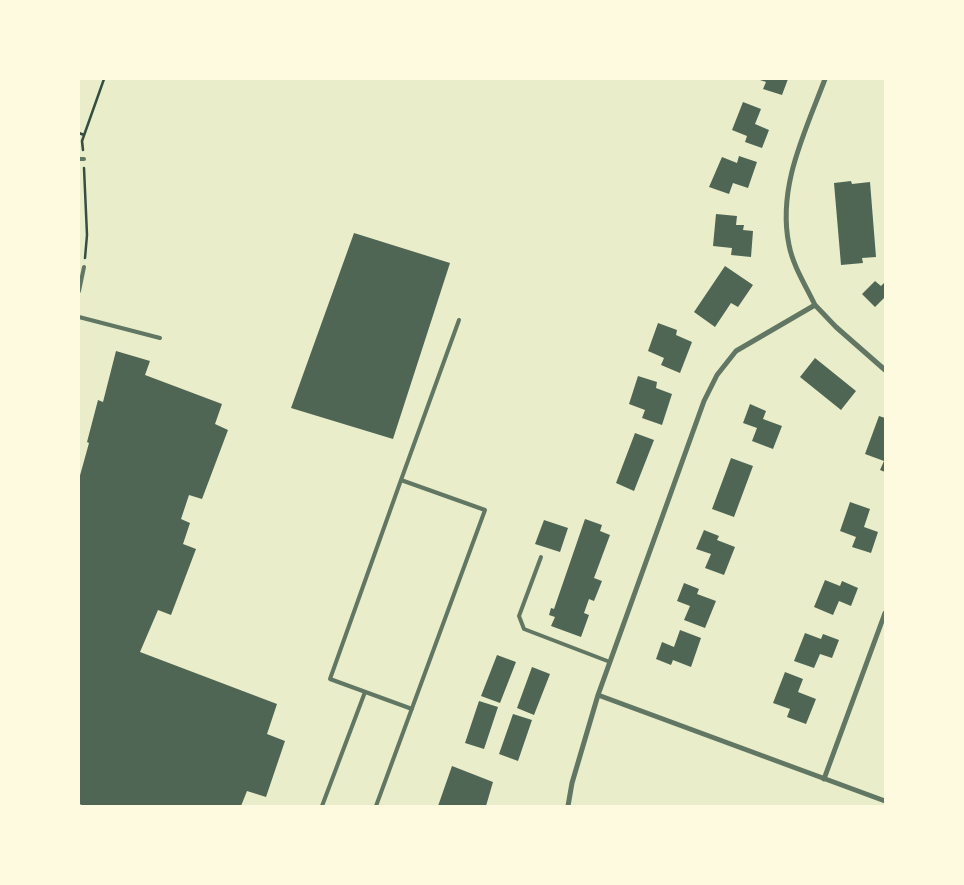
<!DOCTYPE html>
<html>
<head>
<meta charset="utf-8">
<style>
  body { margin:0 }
  #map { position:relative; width:964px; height:885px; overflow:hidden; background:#e9edc9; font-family:Signika,sans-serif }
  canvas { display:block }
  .frame { position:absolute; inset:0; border:80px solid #fefae0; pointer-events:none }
</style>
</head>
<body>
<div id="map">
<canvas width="964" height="885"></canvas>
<div class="frame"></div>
</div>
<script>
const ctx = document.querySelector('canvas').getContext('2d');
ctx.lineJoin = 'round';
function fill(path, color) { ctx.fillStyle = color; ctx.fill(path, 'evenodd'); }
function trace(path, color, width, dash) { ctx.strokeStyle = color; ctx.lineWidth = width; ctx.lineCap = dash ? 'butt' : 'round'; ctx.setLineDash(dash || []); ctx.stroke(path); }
fill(new Path2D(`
  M 757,79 L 788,79 L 782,95 L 763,89 L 766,82 Z
  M 743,102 L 761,109 L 755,124 L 769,130 L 762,148 L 745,142 L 747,136 L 732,130 Z
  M 739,156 L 757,162 L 748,188 L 733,183 L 729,194 L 709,187 L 722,157 L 737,163 Z
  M 851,181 L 852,184 L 870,182 L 876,257 L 862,258 L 863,263 L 841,265 L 834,183 Z
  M 716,214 L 737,216 L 736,225 L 744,225 L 743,230 L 753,231 L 751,257 L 731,255 L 732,248 L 713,246 Z
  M 354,233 L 450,263 L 393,439 L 291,408 Z
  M 725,266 L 753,285 L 738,307 L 731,303 L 715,327 L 694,312 Z
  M 875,281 L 881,286 L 885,282 L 885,297 L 875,307 L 862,294 Z
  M 658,323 L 677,330 L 676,335 L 692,342 L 680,373 L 661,365 L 664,358 L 648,351 Z
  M 116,351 L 150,361 L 145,375 L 222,404 L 215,424 L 228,430 L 202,499 L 189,495 L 181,519 L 190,523 L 183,544 L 196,549 L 171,615 L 158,610 L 140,652 L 277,704 L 267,734 L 285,741 L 266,797 L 247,791 L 241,806 L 85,806 L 79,804 L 79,479 L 89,443 L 87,442 L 98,400 L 103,402 Z
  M 815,358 L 856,391 L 841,410 L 800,377 Z
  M 638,376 L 657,382 L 656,388 L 672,394 L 662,425 L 642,418 L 645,410 L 629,404 Z
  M 750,404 L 766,411 L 763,419 L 782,426 L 773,449 L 752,441 L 757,428 L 743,423 Z
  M 879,416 L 885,418 L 885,472 L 880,470 L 884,461 L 865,454 Z
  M 635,433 L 654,440 L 634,491 L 616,483 Z
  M 731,458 L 753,466 L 734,517 L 712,509 Z
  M 850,502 L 870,509 L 864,527 L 878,532 L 871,553 L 852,547 L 856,537 L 840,531 Z
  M 585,519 L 602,525 L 600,531 L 610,535 L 594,578 L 602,581 L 594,601 L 589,599 L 584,613 L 589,615 L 581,637 L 551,626 L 555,617 L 549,615 L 551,608 L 554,609 Z
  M 544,520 L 568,528 L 560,552 L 535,544 Z
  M 704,530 L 719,536 L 717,540 L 735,547 L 724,575 L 705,568 L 711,554 L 696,549 Z
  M 825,580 L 840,586 L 842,581 L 858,588 L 851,606 L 839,601 L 833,615 L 814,607 Z
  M 684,583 L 699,589 L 697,594 L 716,601 L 705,628 L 684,620 L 690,606 L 677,601 Z
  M 680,630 L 701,638 L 691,667 L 673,660 L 671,665 L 656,659 L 662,642 L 674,647 Z
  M 805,633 L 821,639 L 823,634 L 839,640 L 832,658 L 820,654 L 814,668 L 794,661 Z
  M 497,655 L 516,662 L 500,703 L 481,696 Z
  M 532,667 L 550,674 L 534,715 L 517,708 Z
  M 785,672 L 803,679 L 798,692 L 816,699 L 806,724 L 787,717 L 790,709 L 773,703 Z
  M 479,701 L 498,707 L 484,749 L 465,743 Z
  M 513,714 L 532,720 L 518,761 L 499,754 Z
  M 452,766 L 493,782 L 486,806 L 438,806 Z`), '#4f6655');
trace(new Path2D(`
  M 79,133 L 84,135
  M 83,150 L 82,141 L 104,79
  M 84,168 L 87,235 L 85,258`), '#344e41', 2.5);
trace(new Path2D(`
  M 79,159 L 84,159
  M 79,291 L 84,267
  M 79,317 L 160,338
  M 401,480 L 459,320
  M 541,557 L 519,616 L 524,629 L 610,662
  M 322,806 L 365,692
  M 376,806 L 485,510 L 401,480 L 330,679 L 412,709`), '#617663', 4);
trace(new Path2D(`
  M 815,305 L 836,327 L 885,370
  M 598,695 L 885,801
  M 824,779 L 885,613
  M 568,806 L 572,783 L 598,695 L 704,401 L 717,375 L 736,351 L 815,305 C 806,286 793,266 789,245 C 777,187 805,132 825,79`), '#617663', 5);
</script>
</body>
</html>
